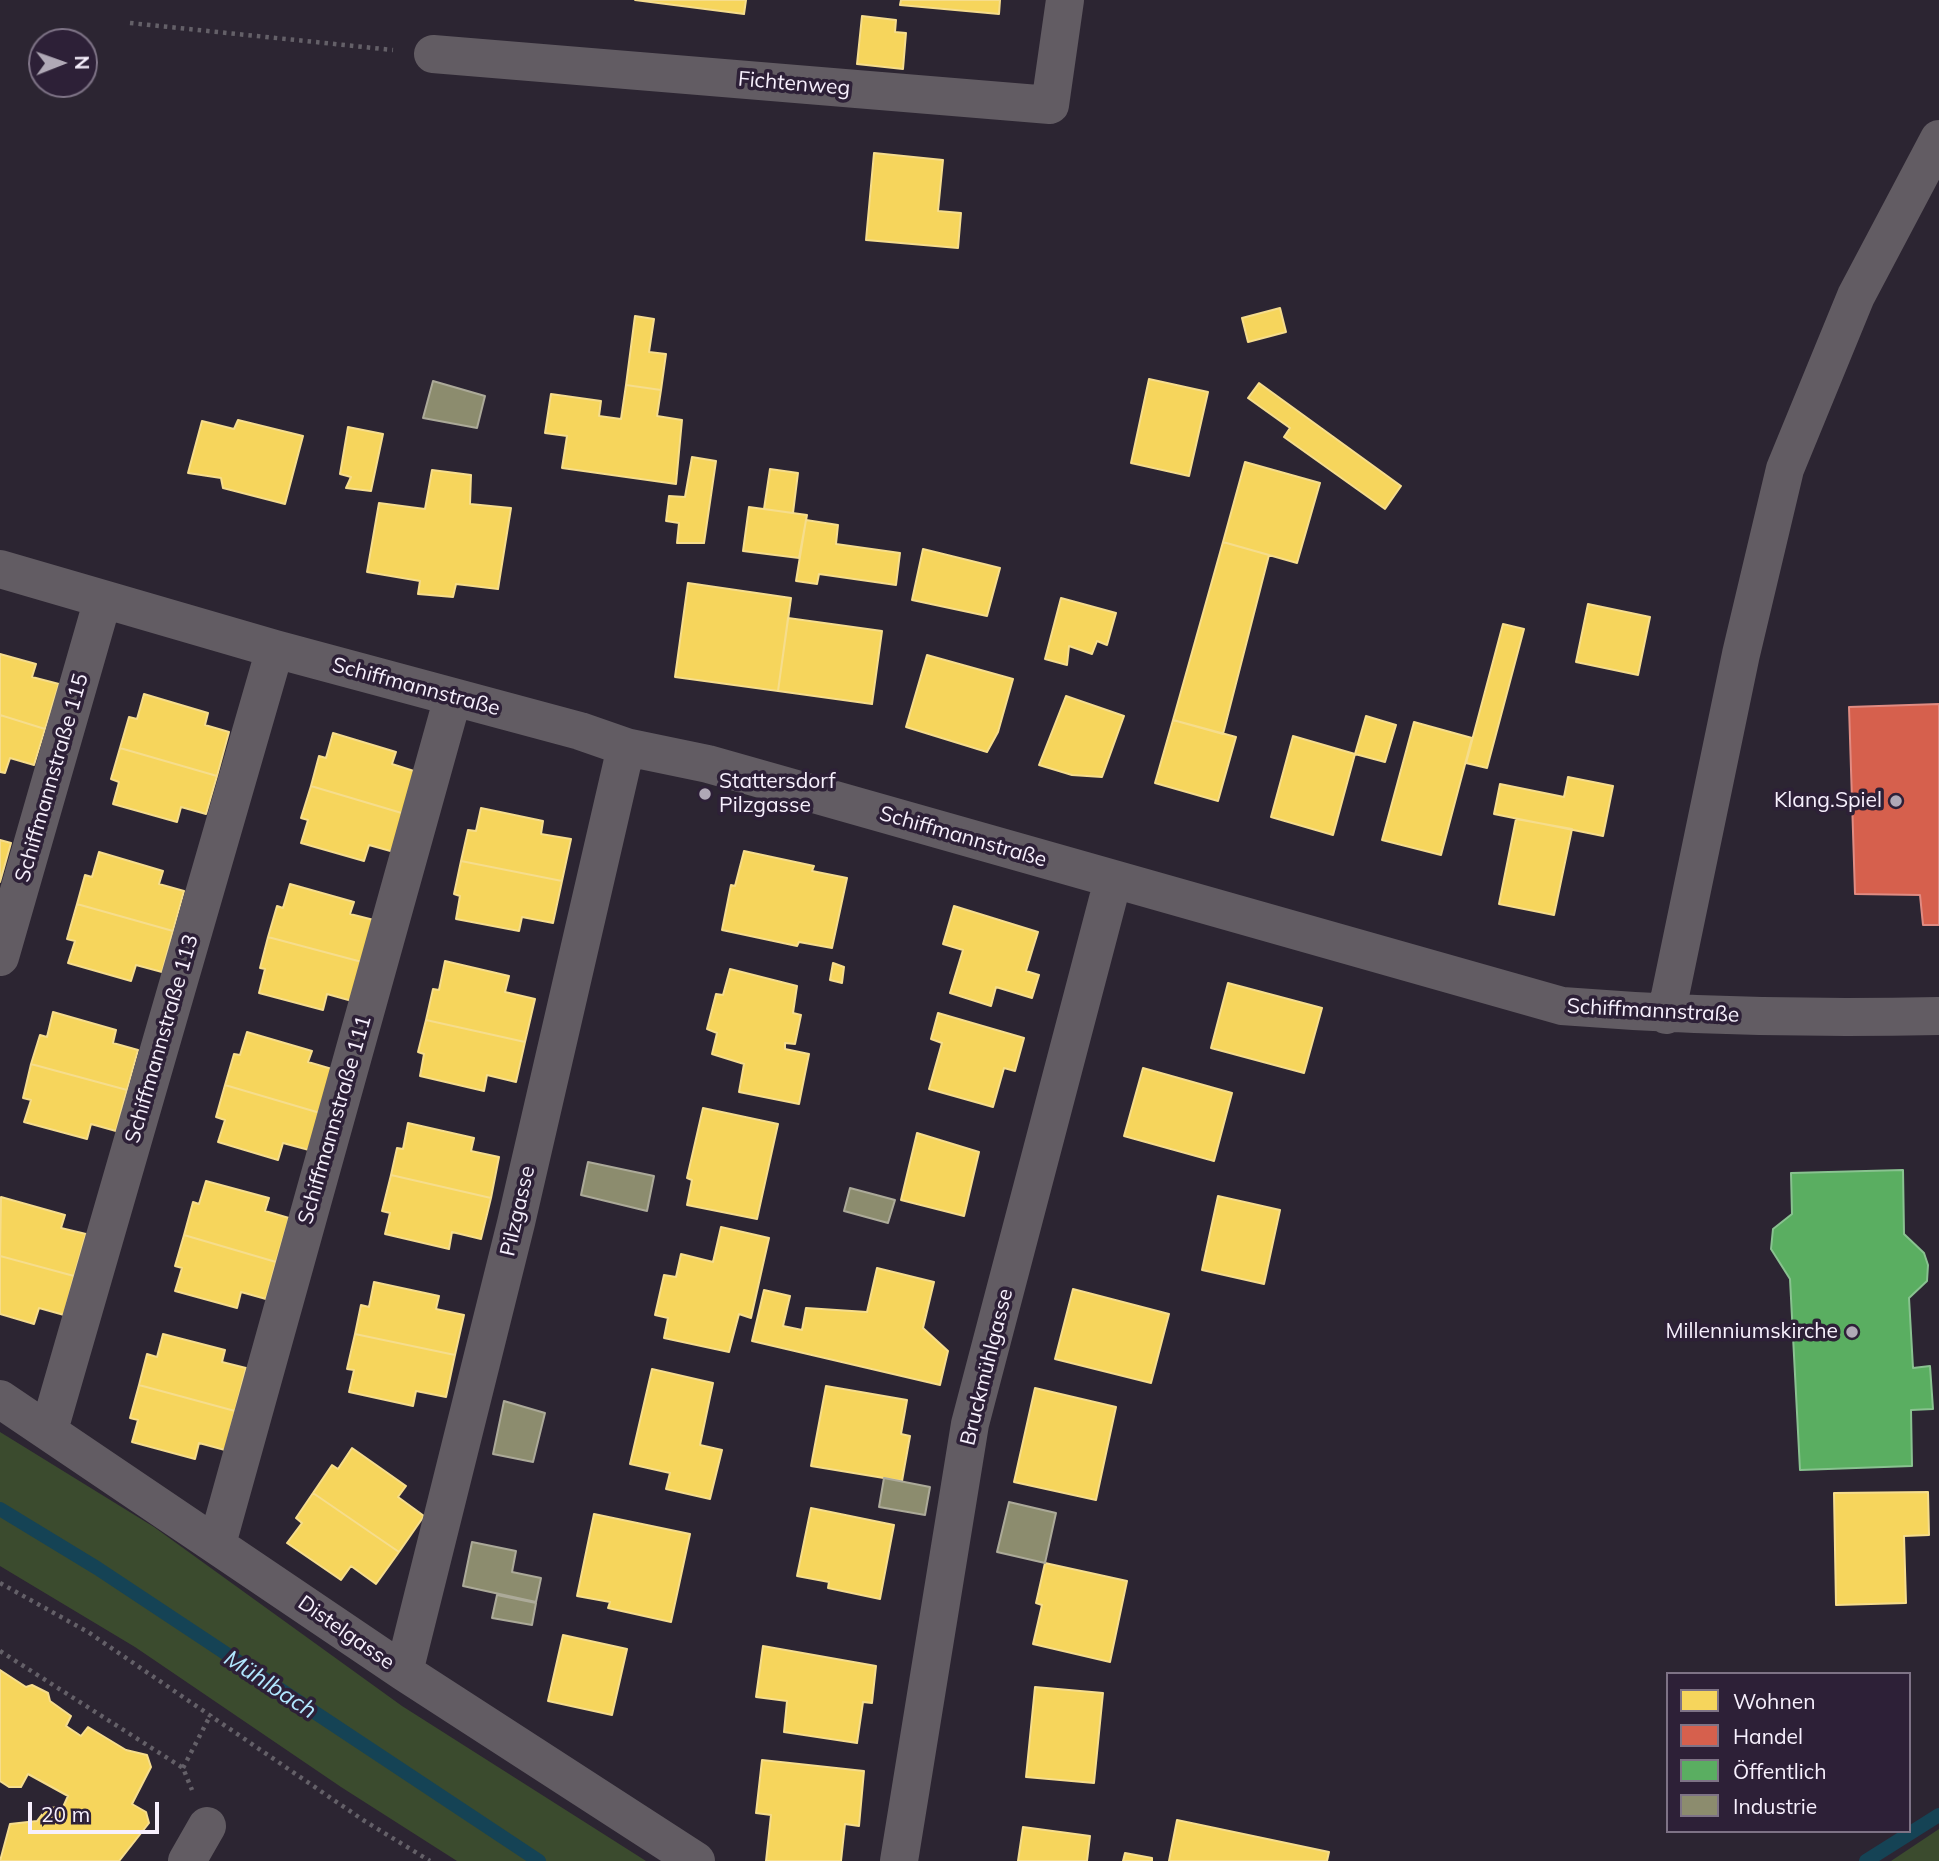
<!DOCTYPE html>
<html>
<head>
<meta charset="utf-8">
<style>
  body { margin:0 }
  #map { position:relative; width:1939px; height:1861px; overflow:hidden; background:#2c2532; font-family:Mulish,sans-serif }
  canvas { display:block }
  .legend { position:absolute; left:1666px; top:1672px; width:245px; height:161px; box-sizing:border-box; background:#2d2037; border:2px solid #7e7386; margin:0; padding:9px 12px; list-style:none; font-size:21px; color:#f7f0fd }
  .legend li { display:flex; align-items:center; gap:14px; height:35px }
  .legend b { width:35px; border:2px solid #7e7386 }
  .north { position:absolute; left:28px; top:28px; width:70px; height:70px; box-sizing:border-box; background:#2d2037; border:2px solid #7e7386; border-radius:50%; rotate:89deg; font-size:19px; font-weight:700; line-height:28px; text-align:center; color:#f7f0fd }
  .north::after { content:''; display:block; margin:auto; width:24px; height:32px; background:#b0a9b6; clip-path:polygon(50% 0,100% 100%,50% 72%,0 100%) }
  .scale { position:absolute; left:28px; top:1802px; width:131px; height:32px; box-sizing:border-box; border:4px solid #f7f0fd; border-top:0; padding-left:9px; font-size:21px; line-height:24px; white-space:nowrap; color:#f7f0fd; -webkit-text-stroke:5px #2d2037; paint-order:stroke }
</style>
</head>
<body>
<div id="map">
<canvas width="1939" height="1861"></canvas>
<ul class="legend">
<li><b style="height:19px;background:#f6d55c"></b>Wohnen</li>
<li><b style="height:19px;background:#d6604d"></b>Handel</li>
<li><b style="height:19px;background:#5aae61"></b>Öffentlich</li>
<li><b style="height:19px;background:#8c8c6e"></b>Industrie</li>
</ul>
<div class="north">N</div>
<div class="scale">20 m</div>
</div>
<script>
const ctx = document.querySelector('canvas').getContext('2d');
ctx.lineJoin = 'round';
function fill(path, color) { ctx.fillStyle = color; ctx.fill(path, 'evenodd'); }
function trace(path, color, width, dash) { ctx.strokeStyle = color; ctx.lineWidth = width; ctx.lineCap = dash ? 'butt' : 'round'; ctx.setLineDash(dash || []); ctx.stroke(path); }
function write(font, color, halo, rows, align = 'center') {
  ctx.font = font + ' Mulish,sans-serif'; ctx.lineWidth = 7; ctx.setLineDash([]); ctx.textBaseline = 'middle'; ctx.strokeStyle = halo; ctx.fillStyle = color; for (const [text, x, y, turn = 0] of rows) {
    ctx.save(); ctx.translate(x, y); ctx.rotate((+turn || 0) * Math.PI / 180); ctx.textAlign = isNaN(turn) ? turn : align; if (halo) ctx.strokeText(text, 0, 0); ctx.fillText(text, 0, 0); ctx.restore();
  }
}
fill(new Path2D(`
  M 0,1432 L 154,1527 L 402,1706 L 646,1861 L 457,1861 L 341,1787 L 135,1647 L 0,1566 Z
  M 1939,1829 L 1939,1861 L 1891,1861 Z`), '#3b4b2e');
const homes = new Path2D(`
  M 635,0 L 746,0 L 744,14 Z
  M 901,0 L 1000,0 L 999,14 L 900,5 Z
  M 862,16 L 896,20 L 895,32 L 906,33 L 903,69 L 857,64 Z
  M 874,153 L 943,160 L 938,211 L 961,213 L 958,248 L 866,240 Z
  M 1280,308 L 1286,332 L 1248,342 L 1242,318 Z
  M 635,316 L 654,319 L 649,352 L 666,354 L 661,390 L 626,385 Z
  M 1149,379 L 1208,392 L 1189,476 L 1131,463 Z
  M 1259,383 L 1401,486 L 1385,509 L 1284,437 L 1290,428 L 1248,398 Z
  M 626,385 L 661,390 L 657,416 L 682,420 L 676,484 L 562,468 L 567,436 L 545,433 L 551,394 L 601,401 L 599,416 L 621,419 Z
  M 238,420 L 303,436 L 285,504 L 223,488 L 221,478 L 188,473 L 202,421 L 234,429 Z
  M 348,427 L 383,434 L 371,491 L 346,488 L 351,477 L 340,474 Z
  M 692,457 L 716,461 L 704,543 L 677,543 L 679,523 L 666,521 L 669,496 L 685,497 Z
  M 1245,462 L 1320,483 L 1297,563 L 1223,542 Z
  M 770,469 L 798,473 L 793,513 L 764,509 Z
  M 432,470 L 471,475 L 470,504 L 511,508 L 498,589 L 456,584 L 453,597 L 418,594 L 420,581 L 367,572 L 379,503 L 425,509 Z
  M 749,507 L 807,515 L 799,558 L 743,551 Z
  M 806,520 L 838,525 L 836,544 L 900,553 L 896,585 L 819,574 L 817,584 L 796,581 Z
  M 1223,542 L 1269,555 L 1223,734 L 1173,720 Z
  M 923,549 L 1000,568 L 987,616 L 912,600 Z
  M 688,583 L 791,598 L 778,691 L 675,677 Z
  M 1061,598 L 1116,613 L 1107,645 L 1097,641 L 1092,654 L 1069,646 L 1067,665 L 1045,659 Z
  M 1588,604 L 1650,617 L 1638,675 L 1576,662 Z
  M 788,618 L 882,631 L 872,704 L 778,691 Z
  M 1503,624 L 1524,629 L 1487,768 L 1466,763 Z
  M 0,654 L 36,664 L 32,677 L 59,684 L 45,729 L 0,715 Z
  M 927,655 L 1013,679 L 998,732 L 987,752 L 906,727 Z
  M 144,694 L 208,713 L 205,725 L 229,732 L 217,776 L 120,748 L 129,717 L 137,719 Z
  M 1066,696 L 1124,716 L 1102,777 L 1072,775 L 1039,765 Z
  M 0,715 L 45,729 L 34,765 L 10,758 L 5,773 L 0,772 Z
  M 1366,716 L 1396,725 L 1385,762 L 1355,754 Z
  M 1173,720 L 1236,737 L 1218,801 L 1155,783 Z
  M 1414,722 L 1472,738 L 1441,855 L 1382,840 Z
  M 333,733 L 396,752 L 392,764 L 417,772 L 405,814 L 311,786 L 319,756 L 326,758 Z
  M 1293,736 L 1355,754 L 1333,835 L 1271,817 Z
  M 120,748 L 217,776 L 206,814 L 181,807 L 177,822 L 113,804 L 119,782 L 111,779 Z
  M 1568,777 L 1613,786 L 1603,836 L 1494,814 L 1500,784 L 1564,797 Z
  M 311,786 L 405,814 L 394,852 L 369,845 L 364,861 L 301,843 L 308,820 L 301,818 Z
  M 481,808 L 543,821 L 541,834 L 571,839 L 562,881 L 461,861 L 468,830 L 476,831 Z
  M 1516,819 L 1572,829 L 1554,915 L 1499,904 Z
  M 0,840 L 11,843 L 0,882 Z
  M 744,851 L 814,866 L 812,871 L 847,878 L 832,948 L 799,942 L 797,946 L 722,930 L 731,885 L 735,886 Z
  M 99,852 L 163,871 L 159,884 L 184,891 L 173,931 L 77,904 L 85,875 L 92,877 Z
  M 461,861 L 562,881 L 553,923 L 522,917 L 519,931 L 456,919 L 460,896 L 454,894 Z
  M 290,884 L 354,902 L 350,914 L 374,920 L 362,962 L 268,937 L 277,906 L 283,908 Z
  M 77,904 L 173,931 L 162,972 L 136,965 L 131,981 L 68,963 L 75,941 L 67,939 Z
  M 954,906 L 1038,932 L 1026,971 L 1039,975 L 1032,998 L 996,987 L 991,1006 L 950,993 L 963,950 L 943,944 Z
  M 268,937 L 362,962 L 352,1001 L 327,994 L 323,1010 L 259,993 L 265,969 L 260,968 Z
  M 445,961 L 509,976 L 505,992 L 535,999 L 525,1042 L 426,1020 L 433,989 L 439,990 Z
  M 833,963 L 844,967 L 842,983 L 830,980 Z
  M 730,969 L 797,986 L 793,1013 L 801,1015 L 795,1044 L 785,1043 L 785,1049 L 809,1054 L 799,1104 L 739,1092 L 744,1064 L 712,1054 L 717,1033 L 707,1029 L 716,994 L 723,995 Z
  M 1228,983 L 1322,1008 L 1304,1073 L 1211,1048 Z
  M 53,1012 L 116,1030 L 113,1043 L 138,1050 L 127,1090 L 31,1064 L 40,1035 L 47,1037 Z
  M 938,1013 L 1024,1038 L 1015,1071 L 1004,1068 L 993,1107 L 929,1089 L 942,1043 L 931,1039 Z
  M 426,1020 L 525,1042 L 516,1082 L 487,1075 L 484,1091 L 420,1076 L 424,1054 L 418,1052 Z
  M 247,1032 L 312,1051 L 308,1062 L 332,1069 L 320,1113 L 225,1085 L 234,1054 L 240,1055 Z
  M 31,1064 L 127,1090 L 116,1131 L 91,1124 L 87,1139 L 24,1122 L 31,1100 L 23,1098 Z
  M 1143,1068 L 1232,1093 L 1214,1161 L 1124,1136 Z
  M 225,1085 L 320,1113 L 309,1150 L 283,1143 L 278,1160 L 218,1142 L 225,1120 L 216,1117 Z
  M 703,1108 L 778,1124 L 757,1219 L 687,1205 L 692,1180 L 687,1178 Z
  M 408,1123 L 474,1138 L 471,1151 L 499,1157 L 491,1198 L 391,1175 L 397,1148 L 403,1149 Z
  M 917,1133 L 979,1152 L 964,1216 L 901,1200 Z
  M 391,1175 L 491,1198 L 481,1239 L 452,1232 L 449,1249 L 385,1234 L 390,1213 L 382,1211 Z
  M 206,1181 L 269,1198 L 265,1211 L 289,1218 L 276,1262 L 184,1235 L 193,1202 L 199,1204 Z
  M 1218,1196 L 1280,1210 L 1264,1284 L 1202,1270 Z
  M 1,1197 L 65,1215 L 61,1228 L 86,1234 L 74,1276 L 0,1256 Z
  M 721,1227 L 769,1238 L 751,1318 L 739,1314 L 729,1352 L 664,1338 L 668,1318 L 655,1315 L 664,1275 L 676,1277 L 681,1254 L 713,1262 Z
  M 184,1235 L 276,1262 L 266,1299 L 241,1292 L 237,1308 L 175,1291 L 182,1268 L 175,1266 Z
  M 0,1256 L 74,1276 L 64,1315 L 39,1308 L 34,1324 L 0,1314 Z
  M 877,1268 L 934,1282 L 923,1328 L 948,1351 L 940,1385 L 752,1341 L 764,1290 L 790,1296 L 783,1326 L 802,1330 L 806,1308 L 867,1312 Z
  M 374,1282 L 439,1296 L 436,1309 L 464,1315 L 455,1355 L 355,1334 L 361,1305 L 369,1307 Z
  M 1073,1289 L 1169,1314 L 1151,1383 L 1055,1359 Z
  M 163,1334 L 225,1350 L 222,1362 L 246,1368 L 235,1411 L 139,1385 L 147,1354 L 157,1357 Z
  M 355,1334 L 455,1355 L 446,1397 L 416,1391 L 413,1406 L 349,1392 L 354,1370 L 347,1369 Z
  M 652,1369 L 713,1383 L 700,1445 L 722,1450 L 710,1499 L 666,1489 L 670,1473 L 630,1464 Z
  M 139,1385 L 235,1411 L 225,1450 L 199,1443 L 195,1459 L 132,1442 L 138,1420 L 130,1418 Z
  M 826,1386 L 907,1400 L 901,1434 L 910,1436 L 902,1481 L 811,1466 Z
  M 1035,1388 L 1116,1407 L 1096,1500 L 1014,1482 Z
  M 352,1448 L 406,1486 L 398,1497 L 424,1516 L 399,1552 L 313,1493 L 332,1465 L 338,1469 Z
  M 1928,1492 L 1929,1535 L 1904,1536 L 1906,1603 L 1836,1605 L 1834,1493 Z
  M 313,1493 L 399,1552 L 376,1584 L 351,1566 L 341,1580 L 287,1543 L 302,1523 L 296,1518 Z
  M 811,1508 L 894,1525 L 880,1599 L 828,1588 L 829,1582 L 797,1576 Z
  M 594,1514 L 690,1534 L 671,1622 L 608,1608 L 610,1602 L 577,1596 Z
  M 1045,1563 L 1127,1581 L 1110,1662 L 1033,1644 L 1042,1605 L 1036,1603 Z
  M 563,1635 L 627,1649 L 612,1715 L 548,1701 Z
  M 763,1646 L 876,1666 L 872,1703 L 863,1702 L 857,1743 L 784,1732 L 787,1701 L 756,1697 Z
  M 0,1670 L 26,1687 L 32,1685 L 48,1693 L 50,1701 L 71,1716 L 66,1726 L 81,1736 L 88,1727 L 126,1750 L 147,1755 L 151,1767 L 132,1804 L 146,1812 L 149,1823 L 119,1861 L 0,1861 L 10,1824 L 37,1821 L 47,1808 L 63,1807 L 68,1796 L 28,1774 L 21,1787 L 9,1787 L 0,1781 Z
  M 1035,1687 L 1103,1693 L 1094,1783 L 1026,1777 Z
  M 762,1760 L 864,1771 L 859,1826 L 845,1824 L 841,1861 L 766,1861 L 771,1815 L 756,1813 Z
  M 1177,1820 L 1329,1852 L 1327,1861 L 1169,1861 Z
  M 1023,1827 L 1090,1836 L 1087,1861 L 1018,1861 Z
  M 1125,1853 L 1152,1858 L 1152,1861 L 1123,1861 Z`);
fill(homes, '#f6d55c');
trace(homes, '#f6dd8c', 2);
const shops = new Path2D(`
  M 1939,704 L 1939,925 L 1923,925 L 1920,895 L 1855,894 L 1849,707 Z`);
fill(shops, '#d6604d');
trace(shops, '#e08b82', 2);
const public = new Path2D(`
  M 1903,1170 L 1904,1234 L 1924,1253 L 1928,1265 L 1927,1281 L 1909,1298 L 1913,1368 L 1930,1366 L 1933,1409 L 1911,1410 L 1912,1466 L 1800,1470 L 1790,1279 L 1771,1249 L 1773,1229 L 1792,1214 L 1791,1173 Z`);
fill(public, '#5aae61');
trace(public, '#89c290', 2);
const industry = new Path2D(`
  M 433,381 L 485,396 L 477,428 L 423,418 Z
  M 588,1162 L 654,1176 L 647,1211 L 581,1195 Z
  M 850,1188 L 895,1200 L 888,1223 L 844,1211 Z
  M 504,1401 L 545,1413 L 533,1462 L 493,1454 Z
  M 884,1478 L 930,1487 L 925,1515 L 879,1507 Z
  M 1009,1502 L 1056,1513 L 1045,1563 L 997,1552 Z
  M 472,1542 L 516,1551 L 512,1572 L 541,1578 L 536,1602 L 463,1586 Z
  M 497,1595 L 536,1603 L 532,1625 L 492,1618 Z`);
fill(industry, '#8c8c6e');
trace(industry, '#acaa99', 2);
trace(new Path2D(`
  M 0,1509 L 97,1568 L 539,1861
  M 1866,1861 L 1939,1815`), '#154355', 14);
trace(new Path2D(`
  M 130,23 L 393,50
  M 0,1583 L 88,1632 L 363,1820 L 430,1861
  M 0,1651 L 183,1768 L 192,1790
  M 183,1768 L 211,1714`), '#646068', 4.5, [3.5, 5]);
trace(new Path2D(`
  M 433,54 L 1050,105 L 1065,0
  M 0,569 L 275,649 L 580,731 L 626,747 L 708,764 L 1562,1006 C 1687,1016 1813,1019 1939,1016
  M 0,957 L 103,599
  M 1666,1015 L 1741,654 L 1785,469 L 1856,296 L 1939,139
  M 0,1399 L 404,1672 L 696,1861
  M 49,1430 L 275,649
  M 217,1544 L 453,697
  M 404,1672 L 516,1223 L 626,747
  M 187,1861 L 207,1826
  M 899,1861 L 970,1424 L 1113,880`), '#625c63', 38);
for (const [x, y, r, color] of [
  [705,794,7,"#b0a9b6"],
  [1896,801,7,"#b0a9b6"],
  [1852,1332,7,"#b0a9b6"]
]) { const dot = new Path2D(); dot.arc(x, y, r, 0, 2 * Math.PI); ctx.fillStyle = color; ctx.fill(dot); trace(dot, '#2d2037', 2.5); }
write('21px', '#f7f0fd', '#2d2037', [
  ["Fichtenweg",794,84,5],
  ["Schiffmannstraße",416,687,15],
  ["Schiffmannstraße 115",52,778,-74],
  ["Schiffmannstraße",963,837,16],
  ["Schiffmannstraße",1653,1011,3],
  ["Schiffmannstraße 113",162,1039,-74],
  ["Schiffmannstraße 111",335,1120,-74],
  ["Pilzgasse",518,1211,-77],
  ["Bruckmühlgasse",987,1367,-76],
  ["Distelgasse",346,1633,35]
]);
write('21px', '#f7f0fd', '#2d2037', [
  ["Stattersdorf",719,782,"left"],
  ["Pilzgasse",719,806,"left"],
  ["Klang.Spiel",1882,801],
  ["Millenniumskirche",1838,1332]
], 'right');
write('italic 23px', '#b1e7fe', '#2d2037', [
  ["Mühlbach",270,1685,33]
]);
</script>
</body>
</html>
